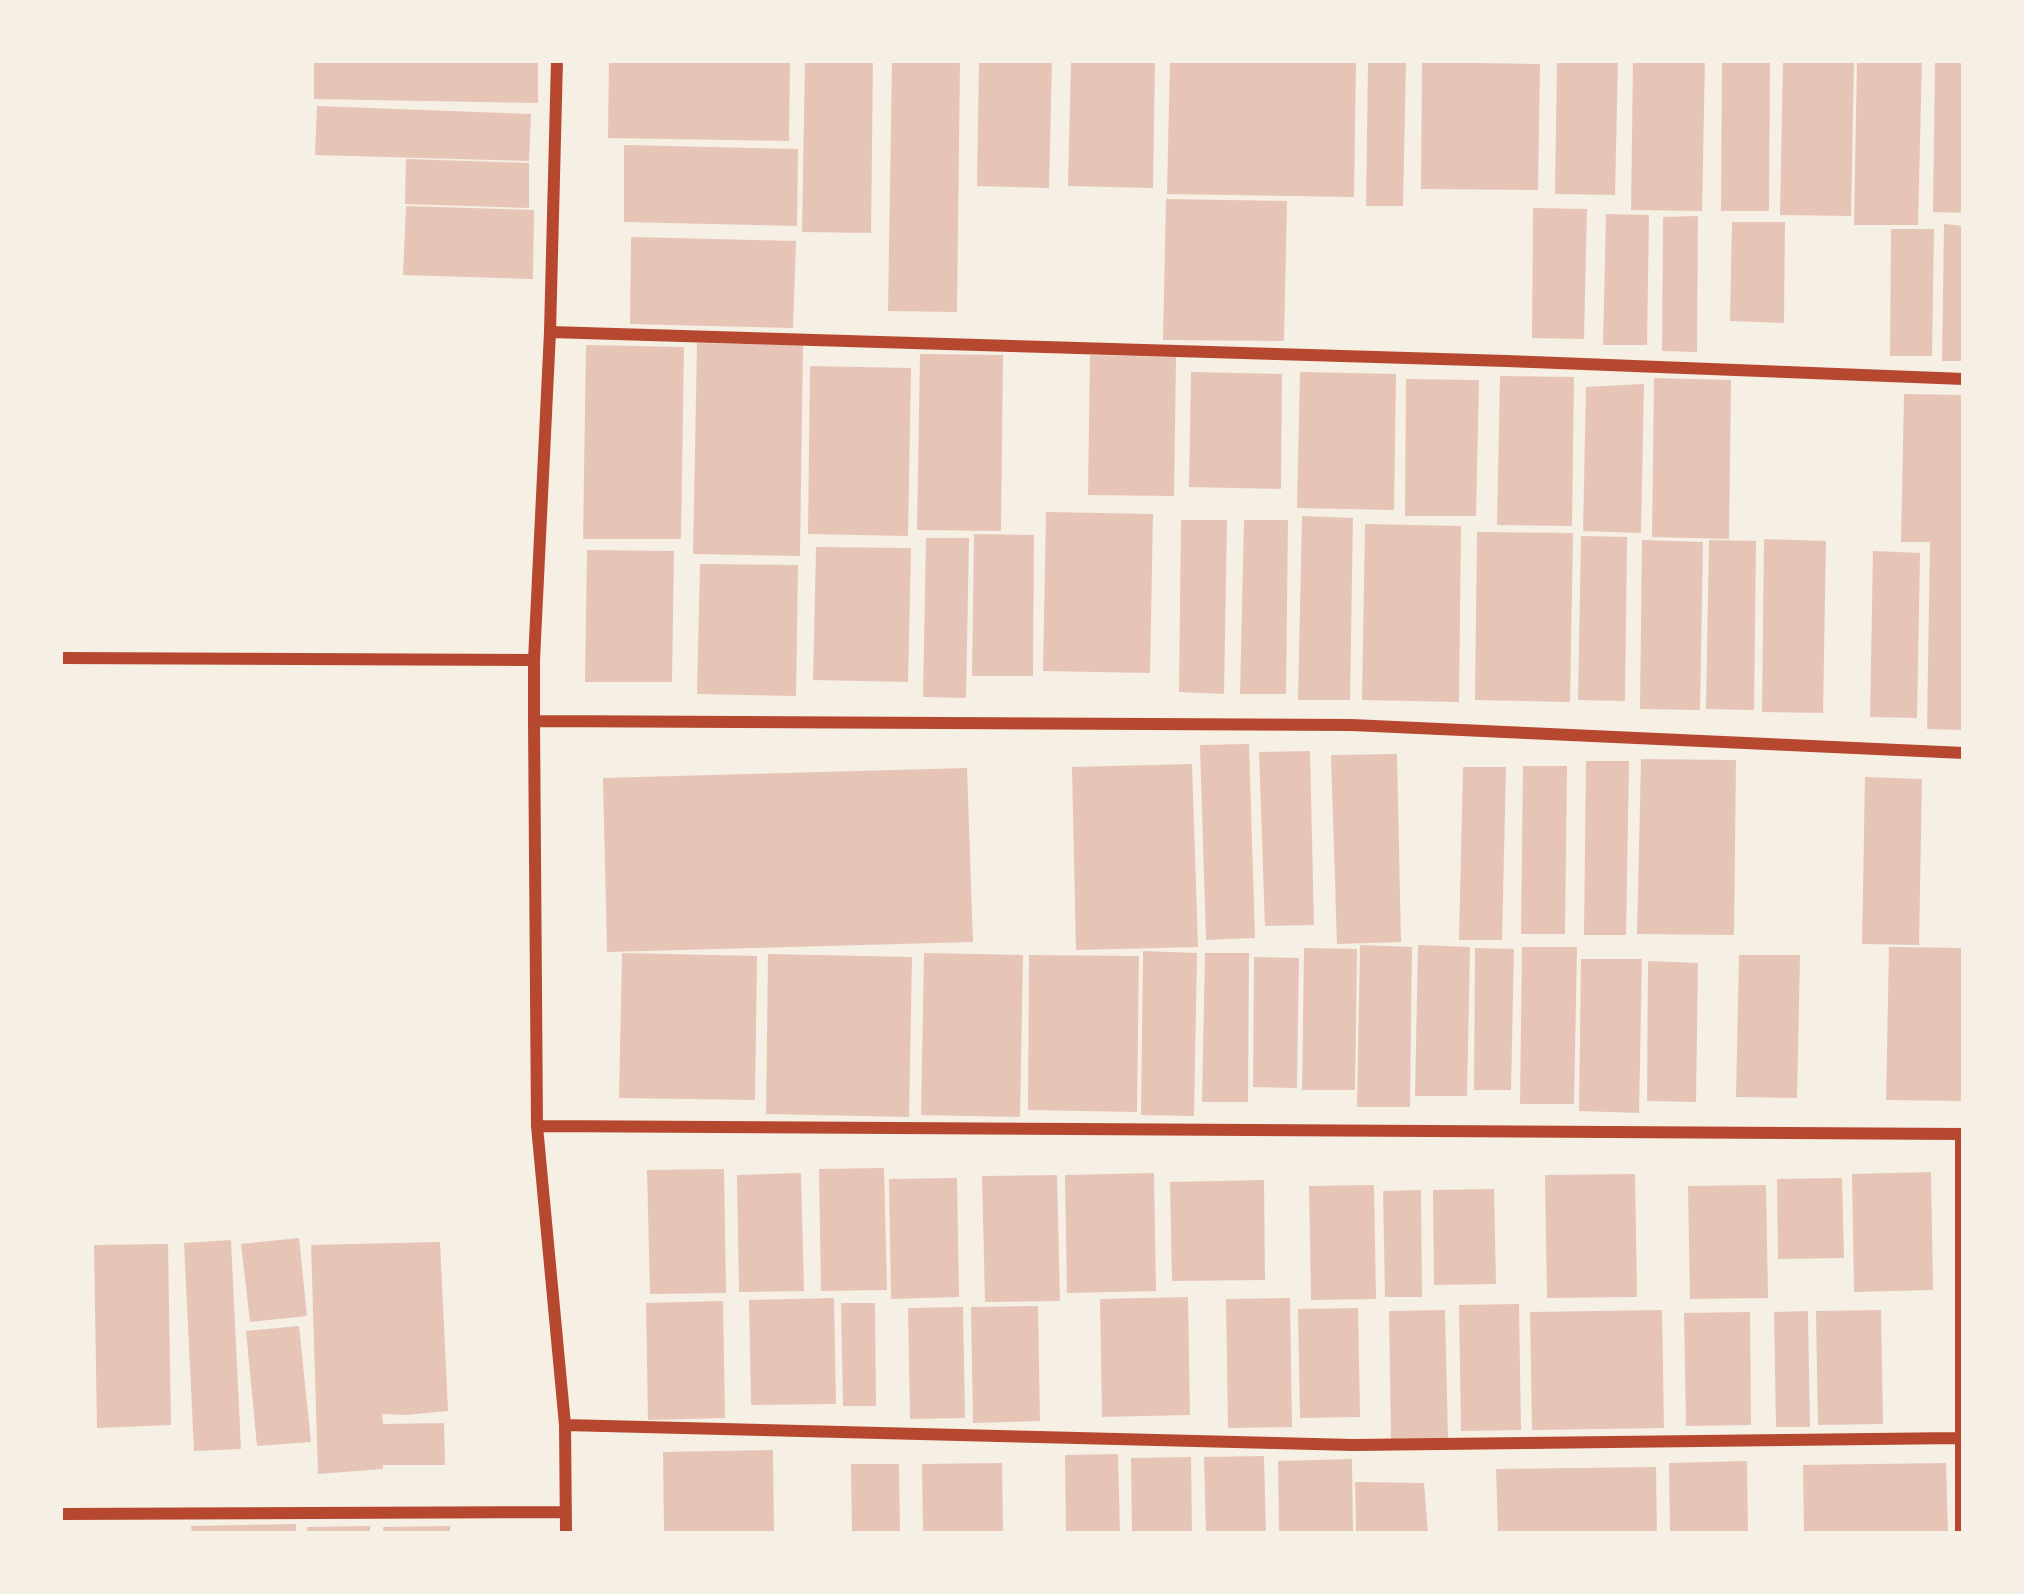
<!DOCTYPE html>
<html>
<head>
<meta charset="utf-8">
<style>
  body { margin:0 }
  #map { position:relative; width:2024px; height:1594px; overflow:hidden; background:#f6efe4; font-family:"Fira Sans Condensed",sans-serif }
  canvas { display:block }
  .frame { position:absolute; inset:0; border:63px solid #f6efe4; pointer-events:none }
</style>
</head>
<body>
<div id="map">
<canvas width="2024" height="1594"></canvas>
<div class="frame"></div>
</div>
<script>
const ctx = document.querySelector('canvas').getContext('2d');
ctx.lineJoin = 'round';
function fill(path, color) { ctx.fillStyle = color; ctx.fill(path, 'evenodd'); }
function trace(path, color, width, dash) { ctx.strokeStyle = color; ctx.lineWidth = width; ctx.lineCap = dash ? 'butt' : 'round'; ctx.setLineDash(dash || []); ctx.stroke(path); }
fill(new Path2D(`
  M 314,60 L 538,60 L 538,103 L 314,99 Z
  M 609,60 L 790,60 L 789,141 L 608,138 Z
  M 805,60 L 873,60 L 871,233 L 802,232 Z
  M 892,60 L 960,60 L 957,312 L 888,311 Z
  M 979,60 L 1052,60 L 1049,188 L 977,186 Z
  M 1071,60 L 1155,60 L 1153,188 L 1068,186 Z
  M 1170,60 L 1356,60 L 1354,197 L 1167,194 Z
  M 1368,60 L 1406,60 L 1403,206 L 1366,206 Z
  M 1557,60 L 1618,60 L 1615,195 L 1555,194 Z
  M 1633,60 L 1705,60 L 1702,211 L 1631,210 Z
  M 1722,60 L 1770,60 L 1769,211 L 1721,211 Z
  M 1783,60 L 1854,61 L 1851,216 L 1780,215 Z
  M 1857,60 L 1922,60 L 1918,225 L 1854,225 Z
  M 1935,60 L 1964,60 L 1964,213 L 1933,212 Z
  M 1422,62 L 1540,64 L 1538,190 L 1421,189 Z
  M 317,106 L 531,114 L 529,161 L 315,155 Z
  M 624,145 L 798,149 L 797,226 L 624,222 Z
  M 406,159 L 529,163 L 529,208 L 405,204 Z
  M 1166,199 L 1287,201 L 1284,341 L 1163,340 Z
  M 406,206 L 534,210 L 533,279 L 403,275 Z
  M 1533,208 L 1587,209 L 1584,339 L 1532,338 Z
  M 1606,214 L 1649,215 L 1647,345 L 1603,345 Z
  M 1698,216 L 1697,352 L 1662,351 L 1663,217 Z
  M 1732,222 L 1785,222 L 1784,323 L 1730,321 Z
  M 1944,224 L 1964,226 L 1964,361 L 1942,361 Z
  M 1891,229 L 1934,229 L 1932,356 L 1890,356 Z
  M 631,237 L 796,241 L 793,328 L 630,324 Z
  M 697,343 L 803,345 L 800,556 L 693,554 Z
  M 586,345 L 684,347 L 681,539 L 583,539 Z
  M 920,354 L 1003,355 L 1001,531 L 917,530 Z
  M 1090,355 L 1176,357 L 1174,496 L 1088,495 Z
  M 810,366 L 911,368 L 908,536 L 808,534 Z
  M 1191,372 L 1282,374 L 1281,489 L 1189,487 Z
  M 1300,372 L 1396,374 L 1394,510 L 1297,508 Z
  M 1500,376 L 1574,377 L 1572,526 L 1497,525 Z
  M 1654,378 L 1731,380 L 1729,539 L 1652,537 Z
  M 1406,379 L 1479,380 L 1476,516 L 1405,516 Z
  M 1644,384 L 1641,533 L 1583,531 L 1586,387 Z
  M 1904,394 L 1964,395 L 1964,730 L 1927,729 L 1930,542 L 1901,542 Z
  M 1046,512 L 1153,514 L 1150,673 L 1043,671 Z
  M 1302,516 L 1353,518 L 1350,700 L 1298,700 Z
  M 1181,520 L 1227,520 L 1224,694 L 1179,692 Z
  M 1244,520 L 1288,520 L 1286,694 L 1240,694 Z
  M 1365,524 L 1461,526 L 1459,702 L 1362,700 Z
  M 1477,532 L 1573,533 L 1570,702 L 1475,700 Z
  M 974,534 L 1034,535 L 1033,676 L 972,676 Z
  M 1581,536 L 1627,537 L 1625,701 L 1578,700 Z
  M 926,538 L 969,538 L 966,698 L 923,697 Z
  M 1764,539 L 1826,541 L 1823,713 L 1762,712 Z
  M 1642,540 L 1703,542 L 1700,710 L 1640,709 Z
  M 1709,540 L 1756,541 L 1754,710 L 1706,709 Z
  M 816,547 L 911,548 L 908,682 L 813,680 Z
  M 587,550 L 674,551 L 672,682 L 585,682 Z
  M 1873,551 L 1920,553 L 1917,718 L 1870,717 Z
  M 700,564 L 798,565 L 796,696 L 697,694 Z
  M 1249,744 L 1255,938 L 1206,940 L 1200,745 Z
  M 1310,751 L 1314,925 L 1265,926 L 1259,752 Z
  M 1397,754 L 1401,942 L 1337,944 L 1331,755 Z
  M 1641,759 L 1736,760 L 1734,935 L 1637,934 Z
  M 1586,761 L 1629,761 L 1626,935 L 1584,935 Z
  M 1192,764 L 1198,947 L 1076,950 L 1072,767 Z
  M 1523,766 L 1567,766 L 1565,934 L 1521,934 Z
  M 1463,767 L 1506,767 L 1502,940 L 1459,940 Z
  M 967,768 L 973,942 L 607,952 L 603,778 Z
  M 1865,777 L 1922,779 L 1919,945 L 1862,944 Z
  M 1360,945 L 1412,947 L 1410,1107 L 1357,1107 Z
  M 1418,945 L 1470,947 L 1467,1096 L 1415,1096 Z
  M 1522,947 L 1577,947 L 1574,1104 L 1520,1104 Z
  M 1889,947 L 1964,948 L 1964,1101 L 1886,1100 Z
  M 1304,948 L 1357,949 L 1355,1090 L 1302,1090 Z
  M 1475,948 L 1514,949 L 1511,1090 L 1474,1090 Z
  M 1143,951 L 1197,953 L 1194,1116 L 1141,1115 Z
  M 622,953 L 757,956 L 755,1100 L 619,1098 Z
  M 924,953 L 1023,955 L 1020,1117 L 921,1115 Z
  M 1205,953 L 1249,953 L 1248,1102 L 1202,1102 Z
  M 768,954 L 912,957 L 909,1117 L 766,1114 Z
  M 1029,955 L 1139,956 L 1137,1112 L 1028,1110 Z
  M 1739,955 L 1800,955 L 1797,1098 L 1736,1097 Z
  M 1254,957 L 1299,958 L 1297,1088 L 1253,1087 Z
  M 1581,959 L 1642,959 L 1639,1113 L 1579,1111 Z
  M 1648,961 L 1698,963 L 1696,1102 L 1647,1101 Z
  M 884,1168 L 887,1290 L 821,1291 L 819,1169 Z
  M 724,1169 L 726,1293 L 650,1294 L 647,1170 Z
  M 1931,1172 L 1933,1290 L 1854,1292 L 1852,1174 Z
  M 801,1173 L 804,1291 L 739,1292 L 737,1175 Z
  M 1154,1173 L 1156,1291 L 1067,1293 L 1065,1175 Z
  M 1635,1174 L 1637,1297 L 1547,1298 L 1545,1175 Z
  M 1057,1175 L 1060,1301 L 985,1302 L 982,1176 Z
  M 957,1178 L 959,1297 L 891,1299 L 889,1179 Z
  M 1842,1178 L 1844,1258 L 1778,1259 L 1777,1179 Z
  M 1264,1180 L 1265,1280 L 1172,1281 L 1170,1182 Z
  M 1374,1185 L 1376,1299 L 1311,1300 L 1309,1186 Z
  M 1766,1185 L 1768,1298 L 1690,1299 L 1688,1186 Z
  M 1494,1189 L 1496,1284 L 1434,1285 L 1433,1190 Z
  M 1421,1190 L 1422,1297 L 1385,1297 L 1383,1191 Z
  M 299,1238 L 307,1316 L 250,1322 L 241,1244 Z
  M 231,1240 L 241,1449 L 194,1451 L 184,1243 Z
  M 440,1242 L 448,1411 L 405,1415 L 382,1414 L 383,1424 L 444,1423 L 445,1465 L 383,1465 L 383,1469 L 318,1474 L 311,1245 Z
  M 168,1244 L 171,1425 L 97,1428 L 94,1245 Z
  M 1188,1297 L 1190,1415 L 1102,1417 L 1100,1299 Z
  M 834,1298 L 836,1404 L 751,1405 L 749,1300 Z
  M 1290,1298 L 1292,1427 L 1228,1428 L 1226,1299 Z
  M 723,1301 L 725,1418 L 648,1420 L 646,1303 Z
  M 841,1303 L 875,1303 L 876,1406 L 843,1406 Z
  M 1519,1304 L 1521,1430 L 1461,1431 L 1459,1305 Z
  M 1038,1306 L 1040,1421 L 973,1423 L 971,1307 Z
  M 963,1307 L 965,1418 L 910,1419 L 908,1308 Z
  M 1358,1308 L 1360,1417 L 1300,1418 L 1298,1309 Z
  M 1445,1310 L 1448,1440 L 1391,1441 L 1389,1311 Z
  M 1662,1310 L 1664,1428 L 1532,1430 L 1530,1312 Z
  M 1881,1310 L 1883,1424 L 1818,1425 L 1816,1311 Z
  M 1808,1311 L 1810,1427 L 1776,1427 L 1774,1312 Z
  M 1750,1312 L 1751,1425 L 1686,1426 L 1684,1313 Z
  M 299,1326 L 311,1442 L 257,1446 L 246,1331 Z
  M 773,1450 L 774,1534 L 664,1534 L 663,1452 Z
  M 1118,1454 L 1120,1534 L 1066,1534 L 1065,1455 Z
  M 1264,1456 L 1266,1534 L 1206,1534 L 1204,1457 Z
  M 1191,1457 L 1192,1534 L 1132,1534 L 1131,1458 Z
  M 1352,1459 L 1353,1534 L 1279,1534 L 1278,1461 Z
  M 1747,1461 L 1748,1534 L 1670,1534 L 1669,1463 Z
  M 1002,1463 L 1003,1534 L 923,1534 L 922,1464 Z
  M 1946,1463 L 1948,1534 L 1804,1534 L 1803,1465 Z
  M 851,1464 L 899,1464 L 900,1534 L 852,1534 Z
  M 1656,1467 L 1657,1534 L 1498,1534 L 1496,1469 Z
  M 1355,1482 L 1424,1483 L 1428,1534 L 1356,1534 Z
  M 296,1524 L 296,1534 L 192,1534 L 191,1526 Z
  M 370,1526 L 370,1534 L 307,1534 L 307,1527 Z
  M 450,1526 L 450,1534 L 383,1534 L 383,1527 Z`), '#e6c5b7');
trace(new Path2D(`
  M 557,60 L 550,332 L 534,660 L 534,721 L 537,1126 L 565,1425 L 566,1534
  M 550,332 L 1507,361 L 1964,379
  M 60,658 L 534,660
  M 534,721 L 1352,725 L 1964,753
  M 537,1126 L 1964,1134
  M 565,1425 L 1353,1445 L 1959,1438
  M 60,1514 L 566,1512
  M 1961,1534 L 1961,1135`), '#b5482f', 12);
</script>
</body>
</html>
